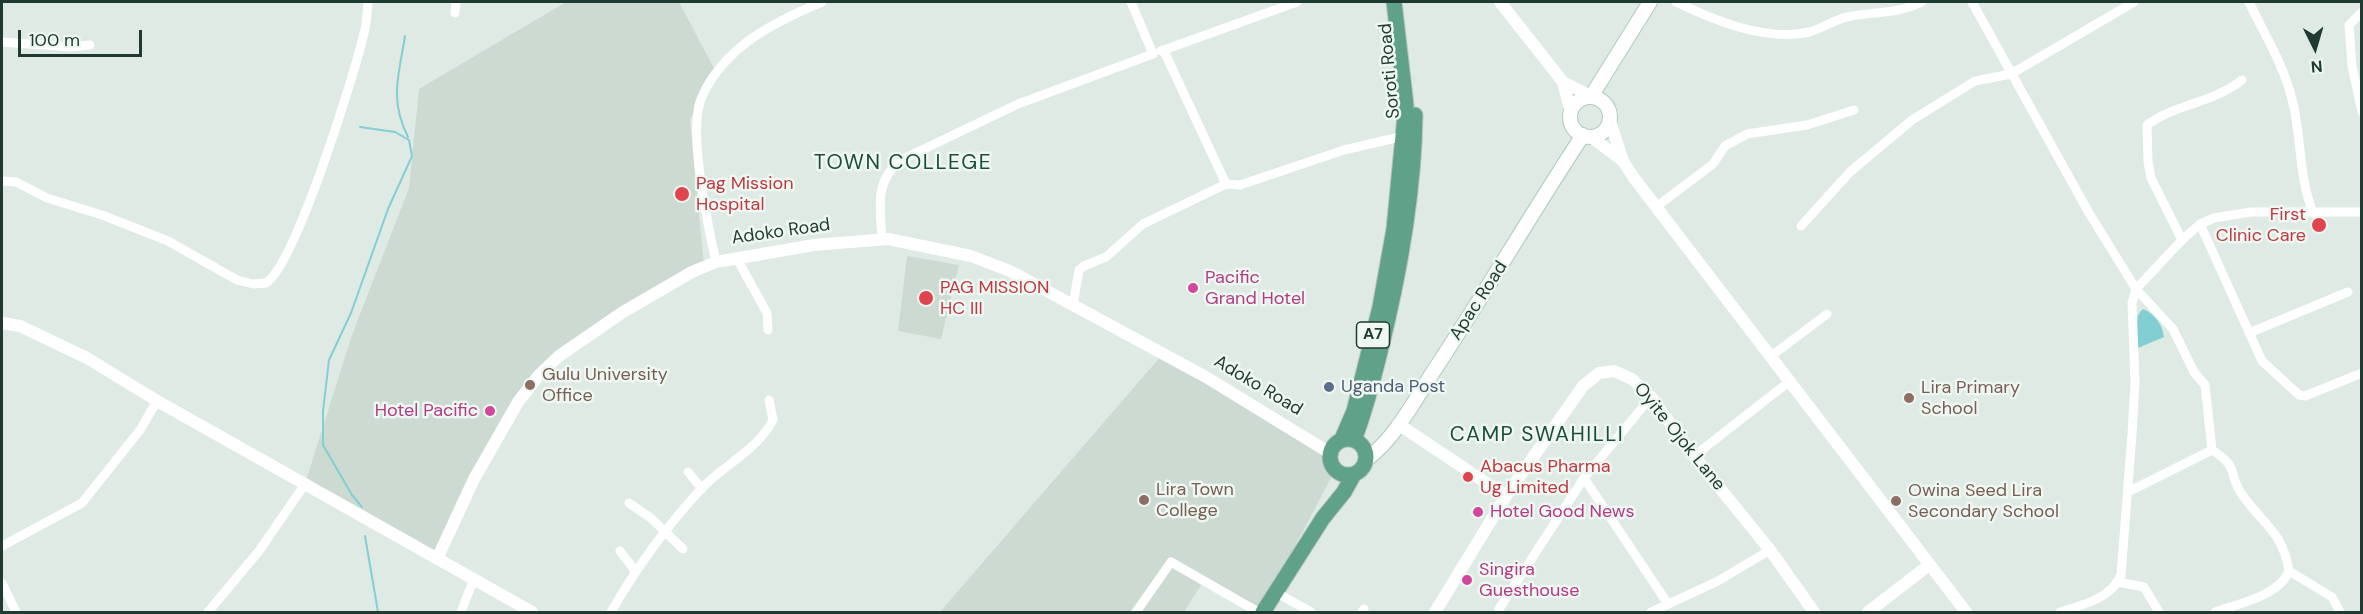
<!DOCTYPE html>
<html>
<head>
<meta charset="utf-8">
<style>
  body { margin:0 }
  #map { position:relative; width:2363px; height:614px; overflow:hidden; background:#deeae3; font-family:"DM Sans",sans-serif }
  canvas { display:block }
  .frame { position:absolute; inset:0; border:3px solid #1f3a30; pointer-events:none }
  .north { position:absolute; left:2285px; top:18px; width:60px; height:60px; -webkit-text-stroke:4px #eef7f1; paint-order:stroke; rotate:175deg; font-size:16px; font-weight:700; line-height:24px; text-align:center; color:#1f3a30 }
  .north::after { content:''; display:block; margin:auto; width:21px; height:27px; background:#1f3a30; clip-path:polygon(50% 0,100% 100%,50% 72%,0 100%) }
  .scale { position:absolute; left:18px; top:30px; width:124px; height:27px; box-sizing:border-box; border:3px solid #1f3a30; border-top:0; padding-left:8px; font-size:18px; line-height:21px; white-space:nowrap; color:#1f3a30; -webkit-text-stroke:4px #eef7f1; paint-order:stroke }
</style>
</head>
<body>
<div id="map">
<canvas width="2363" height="614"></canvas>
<div class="frame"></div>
<div class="north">N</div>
<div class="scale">100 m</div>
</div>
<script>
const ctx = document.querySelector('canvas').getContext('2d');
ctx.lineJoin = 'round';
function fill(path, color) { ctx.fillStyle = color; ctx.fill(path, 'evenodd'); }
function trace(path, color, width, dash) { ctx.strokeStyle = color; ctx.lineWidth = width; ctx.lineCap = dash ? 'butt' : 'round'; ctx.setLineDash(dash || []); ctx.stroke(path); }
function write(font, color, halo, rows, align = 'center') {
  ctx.font = font + ' "DM Sans",sans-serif'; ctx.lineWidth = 5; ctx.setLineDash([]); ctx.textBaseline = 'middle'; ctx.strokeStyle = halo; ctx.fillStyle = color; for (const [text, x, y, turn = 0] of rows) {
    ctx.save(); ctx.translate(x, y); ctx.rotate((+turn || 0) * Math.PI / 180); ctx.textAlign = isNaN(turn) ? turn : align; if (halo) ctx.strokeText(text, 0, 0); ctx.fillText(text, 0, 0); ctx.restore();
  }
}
fill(new Path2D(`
  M 566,2 L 679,2 L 716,72 L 690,120 L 704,266 L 561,358 L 520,403 L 440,557 L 305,484 L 352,335 L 409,188 L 419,89 Z
  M 907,256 L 959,265 L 941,339 L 898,331 Z
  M 1161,356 L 1331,461 L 1333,474 L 1261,611 L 1203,582 L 1184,612 L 940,612 Z`), '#ccdad2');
fill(new Path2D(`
  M 2143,309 C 2155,314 2162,324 2164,337 L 2138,348 C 2139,335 2132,318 2143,309 Z`), '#82cfd3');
trace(new Path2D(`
  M 405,36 C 399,75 389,99 408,137
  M 360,127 L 395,132 L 409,140 L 412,156 L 388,209 L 351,313 L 329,360 L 323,411 L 323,445 L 352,495 L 362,507
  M 365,536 L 378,612`), '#82cfd3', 2);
const secondary = new Path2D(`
  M 1592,95 L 1650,2
  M1570 117a20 20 0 1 1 40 0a20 20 0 1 1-40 0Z
  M 1366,460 C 1397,437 1416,397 1437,366 C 1487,290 1533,211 1583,135`);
const primary = new Path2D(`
  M1330 457a18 18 0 1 1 36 0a18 18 0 1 1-36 0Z
  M 1342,439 L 1354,411 L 1380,307 L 1394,229 L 1406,105 L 1394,2
  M 1354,440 C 1365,412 1372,384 1379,356 C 1399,277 1414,196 1415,115
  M 1263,612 L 1323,518 L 1344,492 L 1354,474`);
trace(secondary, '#b0cabe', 16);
trace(primary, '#bcc4c1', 17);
trace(new Path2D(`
  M 1676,2 C 1713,20 1766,42 1809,32 C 1822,29 1833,20 1847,17 C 1875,11 1895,15 1922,2
  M 1972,2 L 2089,213 L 2136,289 L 2173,329 L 2194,372 L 2205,385 L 2212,450
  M 2249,2 C 2264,34 2283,63 2292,99 C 2302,138 2298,174 2313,213
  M 2362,12 L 2349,25 L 2352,66 L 2362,112
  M 455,13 L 456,2
  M 2,42 L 72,47 L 90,45
  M 1161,51 L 1297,2
  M 1164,51 L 1226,184 L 1240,185 L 1344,150 L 1404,136
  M 2,181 L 16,182 L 47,198 L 102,215 L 168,241 L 237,280 L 253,284 L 266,283 C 296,263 354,76 364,33 C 367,23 367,12 368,2
  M 1656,207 L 1713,164 L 1725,146 L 1747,134 L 1807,125 L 1854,110
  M 2200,224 L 2262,361 L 2299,395 L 2305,396 L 2362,373
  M 1801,226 L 1850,172 L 1912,120 L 1975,81 L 2011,74 L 2134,2
  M 882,239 C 880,207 874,179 903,159 L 1018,104 L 1153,54 L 1131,2
  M 2182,240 L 2151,178 L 2148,162 L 2147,125 C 2175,104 2211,104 2242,80
  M 736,257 L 767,313 L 768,330
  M 716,262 C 708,226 688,132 701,99 C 723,47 774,22 822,2
  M 1073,305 L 1079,270 L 1084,266 L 1106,257 L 1143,224 L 1226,184
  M 2249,333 L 2348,292
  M 1770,357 L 1827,314
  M 1694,456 L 1790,381
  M 688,472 L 702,489
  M 1584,478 L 1668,604
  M 2128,492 L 2212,450 C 2241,468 2227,474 2243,496 C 2262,523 2283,532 2289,571 C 2279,596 2238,604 2215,612
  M 629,503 L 651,518 L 683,549
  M 2,546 L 82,503 L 140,430 L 157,401
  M 620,551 L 636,572
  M 2289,571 L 2332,597 L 2340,612
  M 2118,582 L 2144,587 L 2159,612
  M 2,583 L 16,612
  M 1275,592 L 1311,612
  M 1499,609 L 1584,478 L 1651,397
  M 208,612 L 259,551 L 305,484
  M 461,612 L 473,581
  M 611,612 C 637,567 668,524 704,486 C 727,463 757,450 773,420 L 769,400
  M 1136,612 L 1171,562 L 1258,612
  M 1362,612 L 1364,609
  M 1651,612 L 1718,581 L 1770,550
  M 2060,612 C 2082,605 2111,599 2121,575 L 2132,434 L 2135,382 L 2132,303 L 2136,289 L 2182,240 L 2200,224 L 2214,218 L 2251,212 L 2362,212`), '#fff', 9);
trace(new Path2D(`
  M 1500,2 L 1563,82 L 1593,97
  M 1563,82 L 1571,113
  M 1610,121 L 1623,161 L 1634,178 L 1966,612
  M 1591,137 L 1623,161
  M 2,323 L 20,326 L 87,358 L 159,402 L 532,612
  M 1398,424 L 1506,496
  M 437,559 L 474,479 L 518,402 L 539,375 L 559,356 L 623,312 L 692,272 L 716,262 L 814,245 L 888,239 L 971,256 L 1010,271 L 1206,377 L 1330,453
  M 1435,612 L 1506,496 L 1583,386 L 1599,373 L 1614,371 L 1632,379 L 1651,397 L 1694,456 L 1770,550 L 1814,612
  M 1868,612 L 1929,565`), '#fff', 12);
trace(secondary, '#fff', 14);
trace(primary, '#60a289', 15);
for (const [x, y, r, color] of [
  [682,194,8,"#e0444e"],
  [2319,225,8,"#e0444e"],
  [1193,288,6,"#d1479c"],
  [926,298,8,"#e0444e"],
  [530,385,6,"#8d6e63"],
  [1329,387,6,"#5c6f8a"],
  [1909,398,6,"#8d6e63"],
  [490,411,6,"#d1479c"],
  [1468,477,6,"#e0444e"],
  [1144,500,6,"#8d6e63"],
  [1896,501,6,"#8d6e63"],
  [1478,512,6,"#d1479c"],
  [1467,580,6,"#d1479c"]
]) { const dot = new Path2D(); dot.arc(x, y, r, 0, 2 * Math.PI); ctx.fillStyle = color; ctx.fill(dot); trace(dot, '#eef7f1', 2); }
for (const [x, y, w] of [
  [1373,335,33]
]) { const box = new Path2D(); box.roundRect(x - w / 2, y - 13, w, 26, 4.5); ctx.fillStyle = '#eef7f1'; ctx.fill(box); trace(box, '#1f3a30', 1.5); }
write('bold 16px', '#1f3a30', null, [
  ["A7",1373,335]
]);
write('18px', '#1f3a30', '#eef7f1', [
  ["Soroti Road",1390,71,-95],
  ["Adoko Road",781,232,-8],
  ["Apac Road",1479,301,-57],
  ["Adoko Road",1258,386,31],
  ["Oyite Ojok Lane",1679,437,51]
]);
write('18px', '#be3a42', '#eef7f1', [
  ["Pag Mission",696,184],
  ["Hospital",696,205],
  ["First",2306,215,"right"],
  ["Clinic Care",2306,236,"right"],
  ["PAG MISSION",940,288],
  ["HC III",940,309],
  ["Abacus Pharma",1480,467],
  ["Ug Limited",1480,488]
], 'left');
write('18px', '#b23c85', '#eef7f1', [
  ["Pacific",1205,278],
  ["Grand Hotel",1205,299],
  ["Hotel Pacific",478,411,"right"],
  ["Hotel Good News",1490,512],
  ["Singira",1479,570],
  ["Guesthouse",1479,591]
], 'left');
write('18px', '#785e54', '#eef7f1', [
  ["Gulu University",542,375],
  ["Office",542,396],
  ["Lira Primary",1921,388],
  ["School",1921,409],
  ["Lira Town",1156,490],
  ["College",1156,511],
  ["Owina Seed Lira",1908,491],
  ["Secondary School",1908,512]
], 'left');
write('18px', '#4e5e75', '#eef7f1', [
  ["Uganda Post",1341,387]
], 'left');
ctx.letterSpacing = '1.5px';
write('21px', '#1a4d3b', '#eef7f1', [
  ["TOWN COLLEGE",903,163],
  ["CAMP SWAHILLI",1537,435]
]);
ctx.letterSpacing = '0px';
</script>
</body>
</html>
